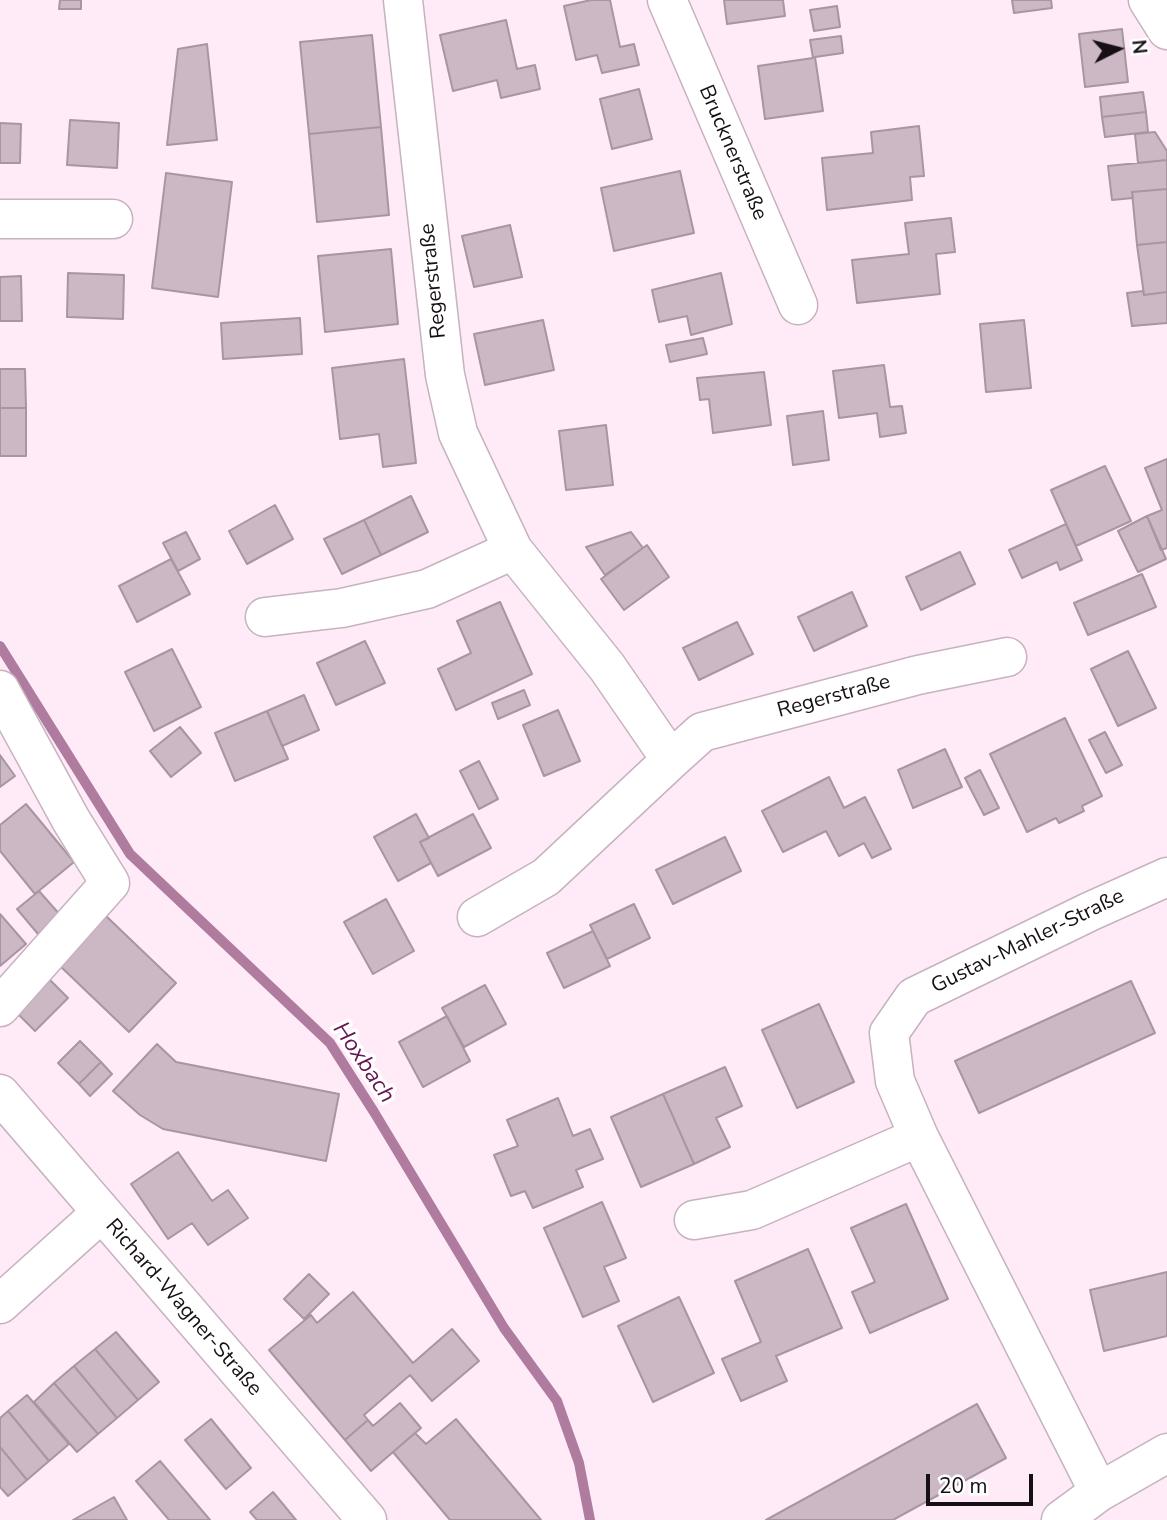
<!DOCTYPE html>
<html>
<head>
<meta charset="utf-8">
<style>
  body { margin:0 }
  #map { position:relative; width:1167px; height:1520px; overflow:hidden; background:#ffebf8; font-family:"Nunito Sans",sans-serif }
  canvas { display:block }
  .north { position:absolute; left:1083px; top:14px; width:70px; height:70px; -webkit-text-stroke:5px #fff; paint-order:stroke; rotate:84deg; font-size:19px; font-weight:700; line-height:28px; text-align:center; color:#161014 }
  .north::after { content:''; display:block; margin:auto; width:24px; height:32px; background:#161014; clip-path:polygon(50% 0,100% 100%,50% 72%,0 100%) }
  .scale { position:absolute; left:926px; top:1474px; width:107px; height:32px; box-sizing:border-box; border:4px solid #161014; border-top:0; padding-left:9px; font-size:21px; line-height:24px; white-space:nowrap; color:#161014; -webkit-text-stroke:5px #fff; paint-order:stroke }
</style>
</head>
<body>
<div id="map">
<canvas width="1167" height="1520"></canvas>
<div class="north">N</div>
<div class="scale">20 m</div>
</div>
<script>
const ctx = document.querySelector('canvas').getContext('2d');
ctx.lineJoin = 'round';
function trace(path, color, width, dash) { ctx.strokeStyle = color; ctx.lineWidth = width; ctx.lineCap = dash ? 'butt' : 'round'; ctx.setLineDash(dash || []); ctx.stroke(path); }
function fill(path, color) { ctx.fillStyle = color; ctx.fill(path, 'evenodd'); }
function write(font, color, halo, rows, align = 'center') {
  ctx.font = font + ' "Nunito Sans",sans-serif'; ctx.lineWidth = 7; ctx.setLineDash([]); ctx.textBaseline = 'middle'; ctx.strokeStyle = halo; ctx.fillStyle = color; for (const [text, x, y, turn = 0] of rows) {
    ctx.save(); ctx.translate(x, y); ctx.rotate((+turn || 0) * Math.PI / 180); ctx.textAlign = isNaN(turn) ? turn : align; if (halo) ctx.strokeText(text, 0, 0); ctx.fillText(text, 0, 0); ctx.restore();
  }
}
trace(new Path2D(`
  M 0,646 L 130,854 L 330,1043 L 374,1112 L 504,1328 L 557,1401 L 579,1463 L 590,1520`), '#af7c9f', 10);
const building = new Path2D(`
  M 60,0 L 81,0 L 81,9 L 59,9 Z
  M 591,0 L 610,0 L 620,47 L 634,44 L 639,65 L 602,73 L 597,55 L 576,60 L 564,6 Z
  M 724,0 L 783,0 L 785,16 L 727,24 Z
  M 1012,0 L 1051,0 L 1052,8 L 1014,13 Z
  M 837,6 L 840,27 L 814,31 L 810,10 Z
  M 506,20 L 517,69 L 535,65 L 540,89 L 501,98 L 497,80 L 453,91 L 440,35 Z
  M 1122,29 L 1128,82 L 1085,87 L 1079,34 Z
  M 372,35 L 381,127 L 309,134 L 300,42 Z
  M 841,36 L 843,53 L 815,57 L 823,111 L 765,119 L 758,66 L 813,58 L 810,40 Z
  M 207,44 L 217,140 L 167,145 L 178,49 Z
  M 639,89 L 652,139 L 612,149 L 600,99 Z
  M 1143,92 L 1146,112 L 1102,117 L 1100,97 Z
  M 1146,112 L 1148,132 L 1105,137 L 1102,117 Z
  M 70,120 L 119,123 L 117,168 L 67,165 Z
  M 0,123 L 21,124 L 20,163 L 0,163 Z
  M 919,126 L 924,176 L 910,177 L 912,200 L 827,210 L 822,158 L 873,153 L 871,132 Z
  M 381,127 L 389,215 L 317,222 L 309,134 Z
  M 1155,132 L 1167,151 L 1167,160 L 1138,163 L 1135,134 Z
  M 1167,160 L 1167,189 L 1132,192 L 1133,198 L 1112,200 L 1108,166 Z
  M 680,171 L 694,233 L 614,251 L 601,188 Z
  M 166,173 L 232,182 L 218,297 L 152,288 Z
  M 1167,189 L 1167,242 L 1137,245 L 1132,192 Z
  M 951,218 L 955,252 L 936,254 L 940,294 L 857,303 L 852,260 L 909,254 L 905,223 Z
  M 510,225 L 522,277 L 474,287 L 462,236 Z
  M 1167,242 L 1167,292 L 1144,295 L 1137,245 Z
  M 391,249 L 398,324 L 325,332 L 318,256 Z
  M 68,273 L 124,275 L 123,319 L 67,317 Z
  M 721,273 L 732,324 L 691,335 L 687,316 L 659,322 L 652,290 Z
  M 21,276 L 22,321 L 0,321 L 0,277 Z
  M 1143,291 L 1144,295 L 1167,292 L 1167,323 L 1132,326 L 1127,293 Z
  M 300,318 L 302,354 L 223,359 L 221,323 Z
  M 543,320 L 554,370 L 485,385 L 474,334 Z
  M 1024,320 L 1031,388 L 986,392 L 980,324 Z
  M 703,338 L 707,354 L 670,362 L 666,345 Z
  M 404,359 L 416,463 L 383,467 L 379,434 L 340,439 L 332,368 Z
  M 884,365 L 890,407 L 902,406 L 906,433 L 880,437 L 877,413 L 839,418 L 833,371 Z
  M 0,369 L 25,369 L 26,408 L 0,408 Z
  M 764,372 L 771,425 L 713,433 L 709,399 L 700,400 L 697,378 Z
  M 0,408 L 26,408 L 26,456 L 0,456 Z
  M 823,411 L 829,460 L 793,465 L 787,416 Z
  M 606,425 L 613,485 L 566,490 L 559,431 Z
  M 1167,459 L 1167,548 L 1161,550 L 1147,516 L 1162,510 L 1145,468 Z
  M 1105,466 L 1131,521 L 1076,546 L 1051,490 Z
  M 411,496 L 428,532 L 381,555 L 364,520 Z
  M 275,505 L 293,539 L 247,564 L 229,531 Z
  M 1147,516 L 1166,559 L 1138,572 L 1118,531 Z
  M 364,520 L 381,555 L 342,574 L 324,539 Z
  M 1066,524 L 1082,560 L 1060,570 L 1057,562 L 1022,578 L 1009,550 Z
  M 186,532 L 200,559 L 178,571 L 163,543 Z
  M 631,532 L 643,548 L 605,575 L 586,547 Z
  M 647,545 L 669,577 L 624,610 L 601,579 Z
  M 960,552 L 975,584 L 921,610 L 906,577 Z
  M 171,559 L 190,594 L 137,622 L 119,586 Z
  M 1142,574 L 1156,607 L 1088,635 L 1074,603 Z
  M 852,592 L 867,626 L 814,651 L 798,617 Z
  M 500,602 L 532,674 L 456,710 L 438,669 L 471,653 L 457,621 Z
  M 737,622 L 753,654 L 699,680 L 683,648 Z
  M 365,641 L 385,683 L 336,705 L 317,663 Z
  M 172,649 L 201,707 L 154,731 L 125,672 Z
  M 1128,651 L 1156,708 L 1118,726 L 1091,669 Z
  M 524,690 L 530,705 L 498,719 L 492,703 Z
  M 304,695 L 319,730 L 282,746 L 267,711 Z
  M 558,710 L 580,761 L 544,776 L 523,725 Z
  M 267,711 L 288,759 L 235,781 L 215,733 Z
  M 1065,718 L 1102,796 L 1082,806 L 1084,811 L 1059,823 L 1056,818 L 1027,832 L 990,754 Z
  M 180,727 L 201,753 L 171,777 L 150,751 Z
  M 1105,732 L 1122,765 L 1106,773 L 1089,740 Z
  M 945,749 L 962,787 L 913,808 L 898,770 Z
  M 0,755 L 15,776 L 0,787 Z
  M 479,761 L 498,799 L 479,809 L 460,771 Z
  M 980,770 L 999,808 L 984,815 L 965,778 Z
  M 829,777 L 844,808 L 865,797 L 891,849 L 872,858 L 864,843 L 839,856 L 826,831 L 783,852 L 762,811 Z
  M 26,804 L 74,862 L 35,894 L 0,851 L 0,825 Z
  M 416,814 L 429,838 L 420,842 L 431,863 L 398,881 L 374,837 Z
  M 473,814 L 491,848 L 438,876 L 420,842 Z
  M 725,837 L 741,871 L 673,904 L 656,870 Z
  M 39,891 L 61,916 L 38,934 L 17,909 Z
  M 386,899 L 414,951 L 373,974 L 344,922 Z
  M 634,904 L 650,938 L 607,959 L 590,925 Z
  M 0,914 L 26,944 L 0,966 Z
  M 106,916 L 176,983 L 129,1032 L 59,965 Z
  M 593,931 L 610,966 L 564,988 L 547,953 Z
  M 47,977 L 68,998 L 35,1031 L 14,1010 Z
  M 1131,981 L 1155,1033 L 979,1113 L 955,1061 Z
  M 485,985 L 506,1024 L 464,1047 L 442,1008 Z
  M 819,1004 L 854,1082 L 797,1108 L 762,1030 Z
  M 447,1016 L 470,1061 L 423,1087 L 399,1042 Z
  M 80,1041 L 101,1062 L 79,1084 L 58,1063 Z
  M 157,1044 L 176,1062 L 339,1094 L 326,1161 L 163,1129 L 140,1115 L 113,1091 Z
  M 101,1062 L 112,1074 L 90,1096 L 79,1084 Z
  M 725,1067 L 742,1106 L 716,1118 L 730,1147 L 694,1164 L 663,1094 Z
  M 663,1094 L 694,1164 L 641,1187 L 611,1117 Z
  M 558,1098 L 573,1136 L 590,1129 L 603,1159 L 576,1170 L 583,1187 L 533,1208 L 525,1191 L 511,1196 L 494,1155 L 518,1146 L 507,1120 Z
  M 178,1152 L 212,1201 L 228,1190 L 248,1218 L 208,1245 L 192,1223 L 168,1239 L 131,1184 Z
  M 602,1202 L 626,1258 L 604,1267 L 619,1301 L 583,1317 L 544,1228 Z
  M 906,1204 L 948,1299 L 870,1333 L 852,1292 L 875,1282 L 851,1228 Z
  M 808,1249 L 842,1328 L 776,1356 L 787,1381 L 741,1401 L 722,1359 L 761,1342 L 735,1281 Z
  M 1167,1272 L 1167,1336 L 1104,1351 L 1090,1290 Z
  M 309,1274 L 329,1294 L 304,1319 L 284,1299 Z
  M 353,1292 L 413,1363 L 452,1329 L 479,1361 L 432,1401 L 410,1375 L 364,1415 L 368,1420 L 345,1440 L 269,1350 L 311,1315 L 317,1323 Z
  M 679,1297 L 714,1373 L 653,1402 L 618,1326 Z
  M 116,1332 L 159,1382 L 138,1400 L 95,1349 Z
  M 95,1349 L 138,1400 L 117,1418 L 74,1366 Z
  M 74,1366 L 117,1418 L 98,1434 L 54,1383 Z
  M 54,1383 L 98,1434 L 77,1452 L 34,1402 Z
  M 27,1395 L 69,1444 L 49,1461 L 8,1411 Z
  M 400,1403 L 421,1428 L 371,1471 L 345,1440 L 368,1420 L 373,1426 Z
  M 977,1404 L 1006,1458 L 893,1520 L 766,1520 Z
  M 8,1411 L 49,1461 L 27,1480 L 0,1447 L 0,1418 Z
  M 211,1419 L 251,1468 L 226,1489 L 185,1440 Z
  M 456,1419 L 541,1520 L 450,1520 L 393,1452 L 415,1433 L 426,1444 Z
  M 0,1447 L 27,1480 L 8,1496 L 0,1487 Z
  M 160,1461 L 210,1520 L 169,1520 L 136,1481 Z
  M 273,1492 L 296,1520 L 257,1520 L 250,1512 Z
  M 114,1497 L 127,1520 L 73,1520 Z`);
fill(building, '#cbb8c4');
trace(building, '#a795a1', 2);
const minor = new Path2D(`
  M 403,0 L 445,375 L 458,433 L 513,550 L 607,667 L 671,760 L 546,877 L 477,917
  M 667,0 L 798,305
  M 1148,0 L 1167,30
  M 0,219 L 113,219
  M 265,617 L 342,608 L 427,589 L 513,550
  M 0,690 L 71,820 L 110,883 L 0,1007
  M 671,760 L 702,732 L 918,675 L 1007,657
  M 0,1094 L 367,1520
  M 694,1220 L 752,1210 L 919,1137
  M 0,1304 L 101,1213
  M 1099,1492 L 919,1137 L 895,1081 L 889,1033 L 914,997 L 1091,911 L 1167,877
  M 1061,1520 L 1099,1492 L 1167,1453`);
trace(minor, '#c6b3bf', 41);
trace(minor, '#fff', 38);
write('21px', '#161014', '#fff', [
  ["Brucknerstraße",732,153,67],
  ["Regerstraße",434,281,-96],
  ["Regerstraße",834,697,-15],
  ["Gustav-Mahler-Straße",1028,942,-26],
  ["Richard-Wagner-Straße",183,1308,49]
]);
write('italic 23px', '#651552', '#fff', [
  ["Hoxbach",363,1063,56]
]);
</script>
</body>
</html>
